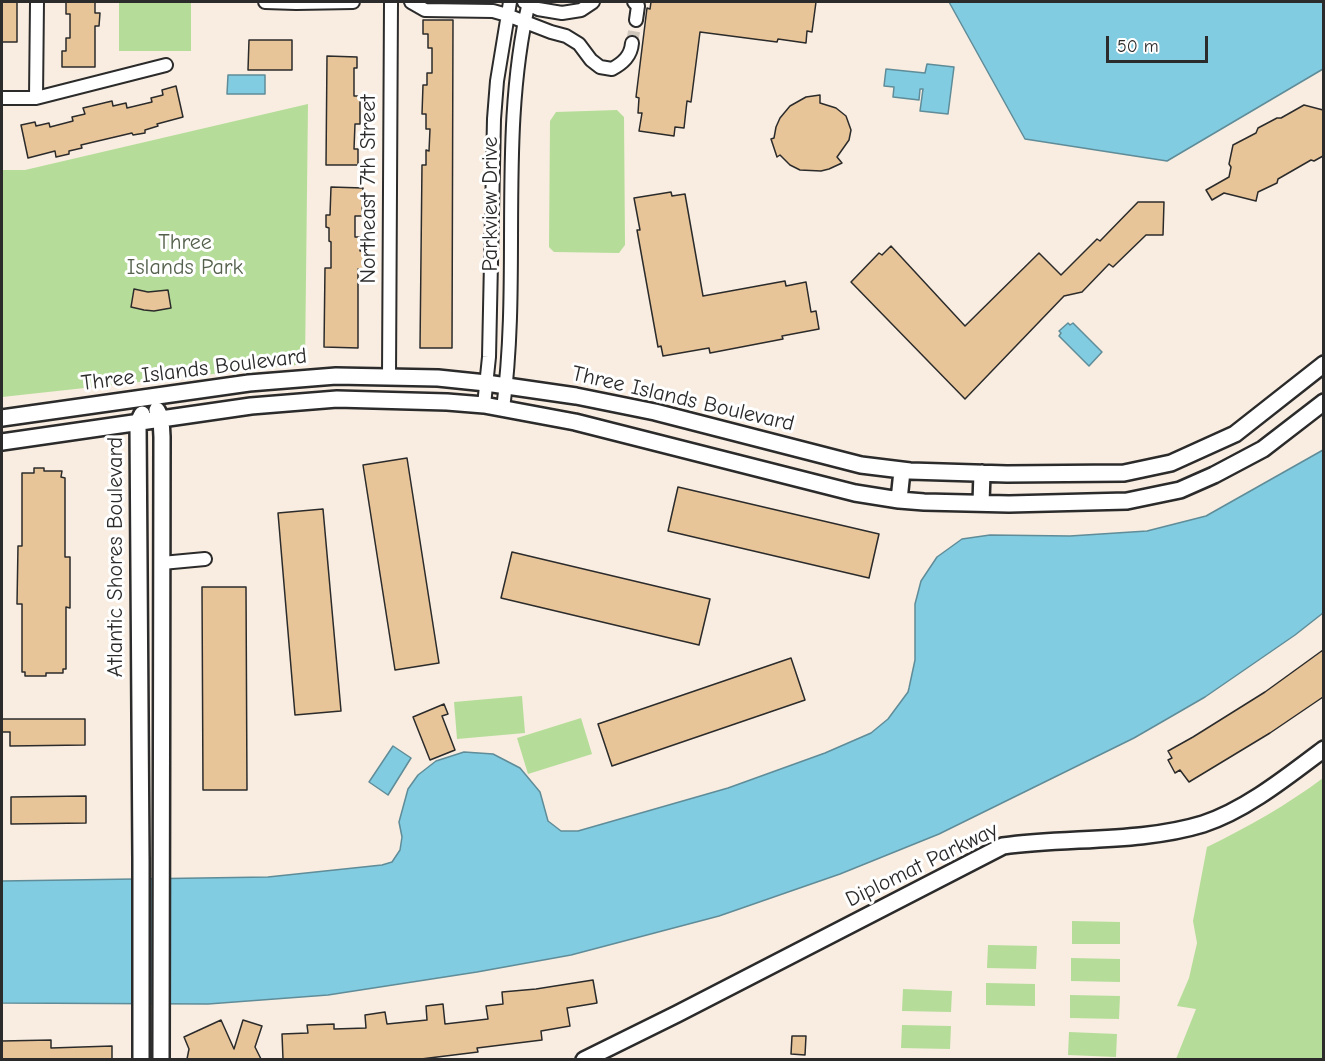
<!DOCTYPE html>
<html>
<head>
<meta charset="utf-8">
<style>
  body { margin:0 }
  #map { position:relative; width:1325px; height:1061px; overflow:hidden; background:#f8ede0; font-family:"Comic Neue",sans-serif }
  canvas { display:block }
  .frame { position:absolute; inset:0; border:3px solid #2b2b2b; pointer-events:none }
  .scale { position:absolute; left:1106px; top:36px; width:102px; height:27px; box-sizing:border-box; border:3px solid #2b2b2b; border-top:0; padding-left:8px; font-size:18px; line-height:21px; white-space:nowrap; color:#2b2b2b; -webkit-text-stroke:4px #fff; paint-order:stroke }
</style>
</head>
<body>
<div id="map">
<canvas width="1325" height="1061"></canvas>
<div class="frame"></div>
<div class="scale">50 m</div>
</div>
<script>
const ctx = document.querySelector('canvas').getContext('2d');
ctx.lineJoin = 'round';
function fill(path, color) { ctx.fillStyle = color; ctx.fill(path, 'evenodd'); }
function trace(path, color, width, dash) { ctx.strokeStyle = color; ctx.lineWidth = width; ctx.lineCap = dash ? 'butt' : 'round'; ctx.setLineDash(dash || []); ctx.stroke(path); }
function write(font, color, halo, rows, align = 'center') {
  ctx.font = font + ' "Comic Neue",sans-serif'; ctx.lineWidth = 6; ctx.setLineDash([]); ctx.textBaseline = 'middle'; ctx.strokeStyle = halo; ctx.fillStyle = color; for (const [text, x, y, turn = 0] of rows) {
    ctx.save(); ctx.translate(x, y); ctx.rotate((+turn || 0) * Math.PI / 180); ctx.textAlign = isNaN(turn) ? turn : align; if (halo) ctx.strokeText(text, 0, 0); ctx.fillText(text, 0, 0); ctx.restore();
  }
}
fill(new Path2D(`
  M 119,2 L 191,2 L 191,51 L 119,51 Z
  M 308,104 L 305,364 L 2,397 L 2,170 L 25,170 Z
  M 617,110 L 624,117 L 625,245 L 619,253 L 554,252 L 549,247 L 550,121 L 556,112 Z
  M 522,696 L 525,733 L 457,739 L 454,702 Z
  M 581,718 L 592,754 L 528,774 L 517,738 Z
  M 1323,778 L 1323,1059 L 1176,1059 L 1196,1009 L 1177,1006 L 1189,978 L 1197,943 L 1193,921 L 1207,847 C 1248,827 1287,805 1323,778 Z
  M 1072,921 L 1120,922 L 1120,944 L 1072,944 Z
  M 988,945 L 1037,946 L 1036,969 L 987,968 Z
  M 1071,958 L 1120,959 L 1120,982 L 1071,981 Z
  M 986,983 L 1035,984 L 1035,1006 L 986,1005 Z
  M 903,989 L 952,991 L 951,1012 L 902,1011 Z
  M 1070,995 L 1120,996 L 1119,1019 L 1070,1018 Z
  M 902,1025 L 951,1026 L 950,1049 L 901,1048 Z
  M 1069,1032 L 1117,1034 L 1116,1057 L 1068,1055 Z`), '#b5dd99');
const water = new Path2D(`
  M 949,2 L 1323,2 L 1323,69 L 1167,161 L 1025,139 Z
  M 927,64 L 954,67 L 948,114 L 920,111 L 923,89 L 920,89 L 919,100 L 893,97 L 894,87 L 884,86 L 886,69 L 925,73 Z
  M 228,75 L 265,75 L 265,94 L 227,94 Z
  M 1068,323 L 1070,325 L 1073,323 L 1102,352 L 1089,366 L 1059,336 L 1061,333 L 1059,331 Z
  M 1323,450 L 1323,613 L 1295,635 L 1205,697 L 1134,738 L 939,834 L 840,874 L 719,916 L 571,955 L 477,972 L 328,995 L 208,1004 L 2,1003 L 2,881 L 268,877 L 382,865 L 392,862 L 400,850 L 402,837 L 399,822 L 408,789 L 418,775 L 436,761 L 464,752 L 493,754 L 520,768 L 540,792 L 548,821 L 561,831 L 578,831 L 728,788 L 825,753 L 871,733 L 888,719 L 908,692 L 909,688 L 915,660 L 915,604 L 921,581 L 937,557 L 962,539 L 990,535 L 1070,536 L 1147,531 L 1206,516 Z
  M 393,746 L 411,758 L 388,795 L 369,782 Z`);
fill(water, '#81cce1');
trace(water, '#5f8c98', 1.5);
const building = new Path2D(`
  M 2,2 L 17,2 L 17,42 L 2,42 Z
  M 66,2 L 95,2 L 95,13 L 100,13 L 99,26 L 95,26 L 95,67 L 62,67 L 62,51 L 66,51 L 66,38 L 70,38 L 70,14 L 66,14 Z
  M 651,2 L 816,2 L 812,32 L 807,31 L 806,43 L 778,39 L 777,42 L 700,32 L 691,102 L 687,101 L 684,128 L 675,127 L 674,136 L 639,131 L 642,113 L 638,113 L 639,98 L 636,97 L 647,8 L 650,9 Z
  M 423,20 L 453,20 L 452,348 L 420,348 L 422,165 L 426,165 L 426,150 L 429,151 L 430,129 L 426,129 L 426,114 L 422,114 L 423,85 L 427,85 L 427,73 L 432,73 L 432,48 L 428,48 L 428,34 L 423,34 Z
  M 249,40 L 292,40 L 292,70 L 248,70 Z
  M 327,56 L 357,57 L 357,68 L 354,68 L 354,96 L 360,96 L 360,124 L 355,124 L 354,149 L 358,149 L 358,165 L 326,165 Z
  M 176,86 L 183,117 L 157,124 L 158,126 L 145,130 L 145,133 L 133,135 L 132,133 L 81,145 L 82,148 L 69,151 L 69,154 L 56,157 L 55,151 L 28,158 L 21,125 L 35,122 L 36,126 L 49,123 L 50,127 L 73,121 L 72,117 L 85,114 L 83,108 L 112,101 L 113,106 L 126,103 L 127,108 L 152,102 L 151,98 L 163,95 L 162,90 Z
  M 820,95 L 820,103 L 836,108 L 846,116 L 851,130 L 849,140 L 837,157 L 842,163 L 829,169 L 821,171 L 800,170 L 790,165 L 780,155 L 777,157 L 771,139 L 774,138 L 776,127 L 780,118 L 790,106 L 806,97 Z
  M 1304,105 L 1323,110 L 1323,156 L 1314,161 L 1311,160 L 1278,179 L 1277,183 L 1258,192 L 1256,201 L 1224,193 L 1212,200 L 1206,190 L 1229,177 L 1231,167 L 1229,164 L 1233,145 L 1256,133 L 1258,128 L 1277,118 L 1281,118 Z
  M 331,187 L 363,188 L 362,216 L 355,216 L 355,237 L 360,237 L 360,251 L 366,251 L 366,269 L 358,269 L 358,348 L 324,347 L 325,268 L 331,268 L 331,242 L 329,241 L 329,228 L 326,227 L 326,215 L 330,215 Z
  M 671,192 L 672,196 L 685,194 L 703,296 L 785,281 L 786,286 L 806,282 L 811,312 L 816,311 L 819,329 L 782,336 L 783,339 L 710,353 L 709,348 L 663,356 L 661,346 L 658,347 L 637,230 L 640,230 L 634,198 Z
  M 1138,202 L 1164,202 L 1163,235 L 1146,235 L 1113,267 L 1109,264 L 1082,292 L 1064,296 L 965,399 L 851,282 L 879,253 L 882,255 L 891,246 L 965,326 L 1039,253 L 1061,275 L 1097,239 L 1100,241 Z
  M 134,289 L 148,292 L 168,290 L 171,308 L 154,311 L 144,310 L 131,307 Z
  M 407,458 L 439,663 L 395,670 L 363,465 Z
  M 34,468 L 44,468 L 44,471 L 62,471 L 61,477 L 65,478 L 65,557 L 70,557 L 70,608 L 66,607 L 66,669 L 63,669 L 63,673 L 46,673 L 46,676 L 25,676 L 25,672 L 22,672 L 22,604 L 17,604 L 18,546 L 22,546 L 22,473 L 34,473 Z
  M 678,487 L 879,534 L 869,578 L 668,531 Z
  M 323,509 L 341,711 L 295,715 L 278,513 Z
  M 512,552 L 710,599 L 699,645 L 501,598 Z
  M 202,587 L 246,587 L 247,790 L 203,790 Z
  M 1323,650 L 1323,697 L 1270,733 L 1189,782 L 1180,770 L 1175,773 L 1168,760 L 1172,758 L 1168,751 L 1193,737 L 1265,692 Z
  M 791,658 L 805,700 L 612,766 L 598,724 Z
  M 444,704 L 448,714 L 442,716 L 455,750 L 430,760 L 413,717 Z
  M 2,719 L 85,719 L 85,745 L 10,746 L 10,732 L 2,732 Z
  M 86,796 L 86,823 L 11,824 L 11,797 Z
  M 593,980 L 597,1003 L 567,1008 L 570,1026 L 541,1031 L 542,1040 L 477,1048 L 478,1052 L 421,1059 L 283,1059 L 282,1034 L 308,1033 L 307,1025 L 334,1024 L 334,1029 L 366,1028 L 365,1015 L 385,1012 L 387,1024 L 427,1020 L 426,1006 L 443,1004 L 445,1024 L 488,1019 L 486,1006 L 503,1004 L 502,992 L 536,989 Z
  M 221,1020 L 234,1049 L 243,1020 L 262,1026 L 255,1047 L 261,1059 L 187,1059 L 189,1049 L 184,1037 Z
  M 792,1036 L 806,1036 L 805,1055 L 791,1054 Z
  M 51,1040 L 51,1048 L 112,1046 L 112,1059 L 2,1059 L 2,1041 Z`);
fill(building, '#e8c499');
trace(building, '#2b2b2b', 1.5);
trace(new Path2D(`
  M 632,43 L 636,20`), '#cfc6bc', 12, [12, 6]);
const minor = new Path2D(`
  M 265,2 L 296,3 L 353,2
  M 411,2 L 425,10 L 493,11 L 507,15 L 551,32 L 566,36 L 579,44 L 591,60 L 600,67 L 612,69 C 623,63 631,56 632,43
  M 524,2 L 538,9 L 562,13 L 581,10 L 593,2
  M 634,2 L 638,6 L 636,20
  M 2,98 L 36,98 L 166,65
  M 36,98 L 37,2
  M 389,376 L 391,2
  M 484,405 L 489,357 L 494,119 L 497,81 L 510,2
  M 503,409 C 521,273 498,135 529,2
  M 162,563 L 205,559`);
const tertiary = new Path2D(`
  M 157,410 L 161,418 L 162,437 L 161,1060
  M 2,418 L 249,383 L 336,376 L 438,378 L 486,383 L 576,396 L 655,412 L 861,465 L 910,471 L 1007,474 L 1124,473 L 1171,463 L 1235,434 L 1324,364
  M 2,442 L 251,406 L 337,399 L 447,402 L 484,405 L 575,422 L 855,493 L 899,500 L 924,502 L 1009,504 L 1127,501 L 1180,490 L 1214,475 L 1263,449 L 1324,402
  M 899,500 L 902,471
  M 981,503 L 982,473
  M 141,1060 L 141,860 L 138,422 L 142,414
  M 584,1060 L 677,1014 L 1003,846 C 1068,837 1141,843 1203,824 C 1246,810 1288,776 1324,749`);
trace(minor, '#2b2b2b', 16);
trace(tertiary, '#2b2b2b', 20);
trace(minor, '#fff', 12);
trace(tertiary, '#fff', 15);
write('22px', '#2b2b2b', '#fff', [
  ["Northeast 7th Street",369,189,-90],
  ["Parkview Drive",491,204,-90],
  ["Three Islands Boulevard",194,370,-7],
  ["Three Islands Boulevard",683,399,13],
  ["Atlantic Shores Boulevard",116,557,-90],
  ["Diplomat Parkway",922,865,-26]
]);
write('22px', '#54604c', '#fff', [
  ["Three",185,243],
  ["Islands Park",185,268]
]);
</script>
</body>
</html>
